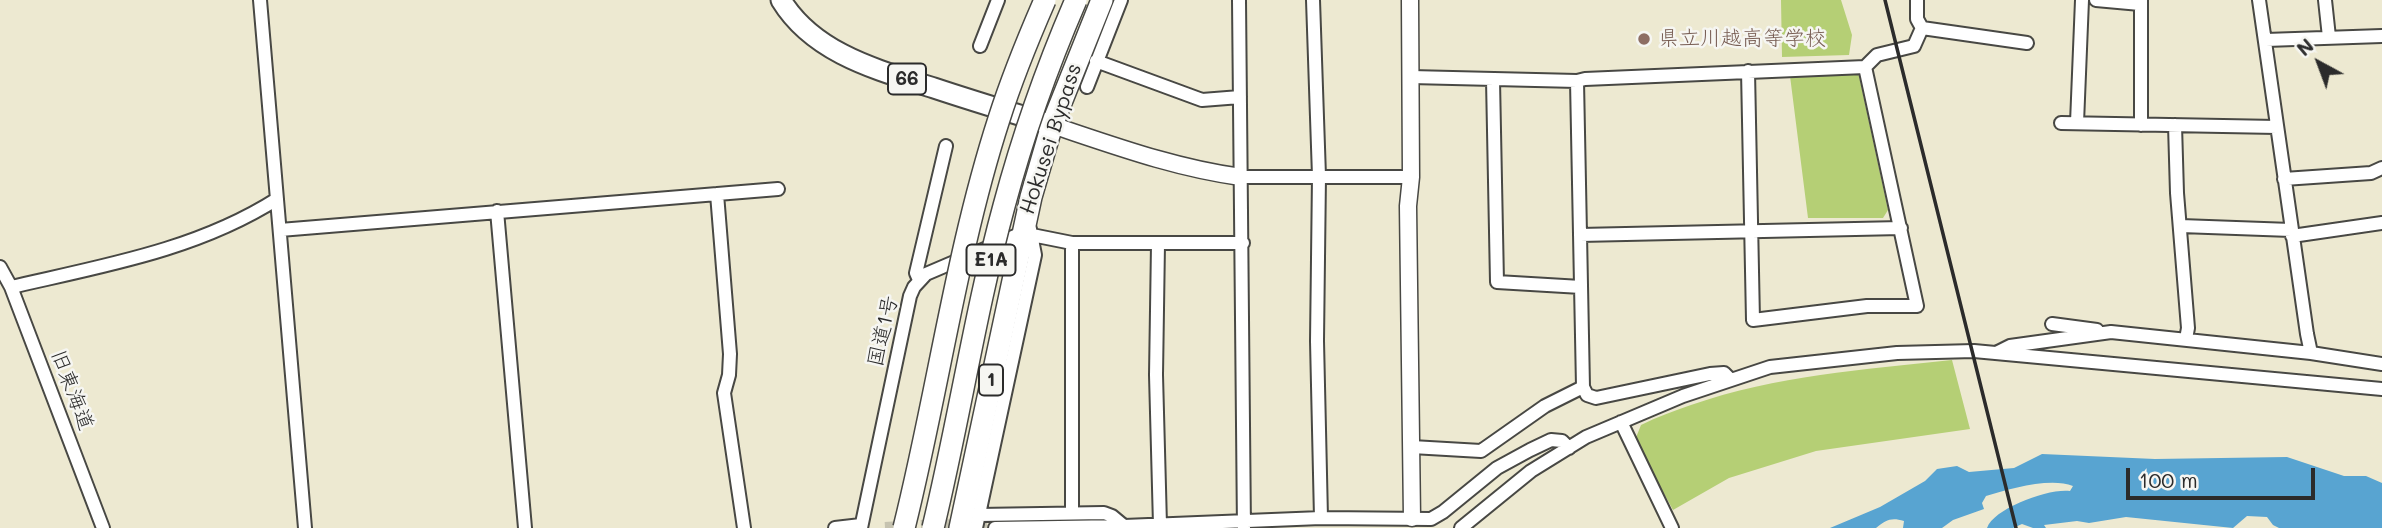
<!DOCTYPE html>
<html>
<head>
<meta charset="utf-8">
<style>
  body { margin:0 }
  #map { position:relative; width:2382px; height:528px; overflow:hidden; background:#ede9d1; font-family:Mali,sans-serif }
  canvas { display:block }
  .north { position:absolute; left:2284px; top:28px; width:70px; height:70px; -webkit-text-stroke:5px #f6f6f2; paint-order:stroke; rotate:319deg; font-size:19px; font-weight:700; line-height:28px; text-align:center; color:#2b2b2b }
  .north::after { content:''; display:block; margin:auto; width:24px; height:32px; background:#2b2b2b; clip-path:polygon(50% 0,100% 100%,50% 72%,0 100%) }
  .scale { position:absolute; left:2126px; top:468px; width:189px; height:32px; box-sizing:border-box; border:4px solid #2b2b2b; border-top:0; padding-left:9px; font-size:21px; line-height:24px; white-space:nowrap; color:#2b2b2b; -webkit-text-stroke:5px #f6f6f2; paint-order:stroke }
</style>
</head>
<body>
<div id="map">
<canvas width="2382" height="528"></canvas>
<div class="north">N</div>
<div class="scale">100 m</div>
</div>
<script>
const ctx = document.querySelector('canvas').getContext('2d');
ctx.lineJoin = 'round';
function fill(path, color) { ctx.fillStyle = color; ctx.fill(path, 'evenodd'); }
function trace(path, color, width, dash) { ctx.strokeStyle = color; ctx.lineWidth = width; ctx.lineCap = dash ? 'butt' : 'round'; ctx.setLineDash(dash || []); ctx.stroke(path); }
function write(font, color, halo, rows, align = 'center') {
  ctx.font = font + ' Mali,"Klee One",sans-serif'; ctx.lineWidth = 5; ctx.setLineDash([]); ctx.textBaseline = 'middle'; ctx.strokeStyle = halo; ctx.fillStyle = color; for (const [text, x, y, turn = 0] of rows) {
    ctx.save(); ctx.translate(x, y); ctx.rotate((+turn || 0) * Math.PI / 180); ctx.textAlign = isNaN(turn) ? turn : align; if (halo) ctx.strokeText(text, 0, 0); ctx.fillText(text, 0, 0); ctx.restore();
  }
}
fill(new Path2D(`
  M 1781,0 L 1841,0 L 1852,35 L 1849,55 L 1782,57 Z
  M 1856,73 L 1859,76 L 1888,210 L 1883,218 L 1808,218 L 1790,76 Z
  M 1952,360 L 1970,429 L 1816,451 L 1729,478 L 1673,510 L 1635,440 L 1641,425 C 1657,417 1674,411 1691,405 C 1778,375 1862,370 1952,360 Z`), '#b5cf75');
fill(new Path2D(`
  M 2042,454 L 2155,459 L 2287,457 L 2344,476 L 2366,476 L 2382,483 L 2382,528 L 2279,528 L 2273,525 L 2267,517 L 2247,516 L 2233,528 L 2126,517 L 2089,523 L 2077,521 L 2044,525 L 2046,528 L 2033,528 L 2022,524 L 2013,528 L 1987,528 C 1994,508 2049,488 2070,491 L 2073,486 C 2050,477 2009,489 1986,496 L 1982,503 L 1984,509 L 1953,520 L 1942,528 L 1903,528 L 1904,521 C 1891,517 1886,520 1876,528 L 1830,528 L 1880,507 L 1925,481 L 1937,469 L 1957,466 L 1969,472 L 2014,468 Z`), '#58a4d1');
trace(new Path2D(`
  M 885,528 L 941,525 L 995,528`), '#c6c3b0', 12, [12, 6]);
const street = new Path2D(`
  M 260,0 L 305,528
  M 1239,0 L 1244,528
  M 1313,0 L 1319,176 L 1317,341 L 1321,518
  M 1917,0 L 1917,19 L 1922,28 L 2027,43
  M 2096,0 L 2140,4
  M 2141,0 L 2141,125
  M 2259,0 L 2307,334 L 2311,353
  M 2325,0 L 2329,37
  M 2266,40 L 2382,36
  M 980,46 L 998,0
  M 1096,61 L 1202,100 L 1240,97
  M 1865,67 L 1877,55 L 1914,46 L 1922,28
  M 1411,77 L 1577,81 L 1585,79 L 1865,67 L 1917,306 L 1867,306 L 1753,320 L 1748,71
  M 1493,80 L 1497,282 L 1581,287
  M 1577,81 L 1583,387 L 1587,395 L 1596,398 L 1710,374 L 1724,373 L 1730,379
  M 1087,87 L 1121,0
  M 2061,123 L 2277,127
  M 2077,123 L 2082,0
  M 2175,125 L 2177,193 L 2188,328 L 2186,339
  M 1241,177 L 1411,177
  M 2284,179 L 2371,173 L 2382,168
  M 717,194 L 730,354 L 729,375 L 724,393 L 744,528
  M 497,211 L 525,528
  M 2181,226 L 2291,230
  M 280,230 L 778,189
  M 1580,235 L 1901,228
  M 2292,236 L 2382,223
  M 1158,244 L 1156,375 L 1160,525
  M 0,267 L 11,287 L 103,528
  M 919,280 L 916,273 L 946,146
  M 11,287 C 102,266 197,250 277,199
  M 2052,324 L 2097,330
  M 1996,353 L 2010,346 L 2111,332 L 2311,353 L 2382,364
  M 1621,422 L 1672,528
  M 1412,447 L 1481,451 L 1545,406 L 1583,387
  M 1072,513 L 1072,243
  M 979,515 L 1104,513 L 1112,516 L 1124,526
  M 835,528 L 861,525
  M 861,528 L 910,296 L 914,287 L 926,274 L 1022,233 L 1072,243 L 1243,243
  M 976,528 L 1035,255 L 1030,229
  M 995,528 L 1124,526 L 1321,518 L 1431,519 L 1443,512 L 1497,468 L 1530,450 L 1551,440 L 1562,441 L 1569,448
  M 1461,528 L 1531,471 L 1586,437 L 1683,396 L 1770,367 L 1897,353 L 1974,351 L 2382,389`);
const secondary = new Path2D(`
  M 1410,0 L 1411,177 L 1408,206 L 1412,518
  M 1052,125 C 1115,146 1175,168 1241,177`);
const primary = new Path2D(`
  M 781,0 C 814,54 878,70 934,88 C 973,101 1013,113 1052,125`);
const highway = new Path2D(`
  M 960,528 L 1031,197 L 1052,125 L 1102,0`);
trace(street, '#484844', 16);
trace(secondary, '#484844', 19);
trace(primary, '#484844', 23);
trace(highway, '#484844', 24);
trace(street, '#fff', 12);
trace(secondary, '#fff', 16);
trace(primary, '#fff', 19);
trace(highway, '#fff', 21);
trace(new Path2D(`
  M 1885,0 L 2016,528`), '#2b2b2b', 3.5);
const highwayBridge = new Path2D(`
  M 904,528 C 938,392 956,252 999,119 C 1012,78 1028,39 1045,0
  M 933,528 C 959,421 975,312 1004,206 C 1023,135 1047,67 1076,0`);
trace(highwayBridge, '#484844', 24, []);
trace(highwayBridge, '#fff', 21);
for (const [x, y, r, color] of [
  [1644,39,7,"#8d6e63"]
]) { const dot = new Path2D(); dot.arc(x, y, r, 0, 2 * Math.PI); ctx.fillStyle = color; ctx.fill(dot); trace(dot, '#f6f6f2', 2.5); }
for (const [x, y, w] of [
  [907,79,38],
  [991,260,49],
  [991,380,24]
]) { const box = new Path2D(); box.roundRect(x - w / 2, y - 15.5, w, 31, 5); ctx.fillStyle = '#f6f6f2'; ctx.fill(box); trace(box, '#2b2b2b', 2); }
write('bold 19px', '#2b2b2b', null, [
  ["66",907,79],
  ["E1A",991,260],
  ["1",991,380]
]);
write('21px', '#785e54', '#f6f6f2', [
  ["県立川越高等学校",1658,39]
], 'left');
write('21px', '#2b2b2b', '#f6f6f2', [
  ["Hokusei Bypass",1051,139,-72],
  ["国道1号",883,331,-77],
  ["旧東海道",72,390,69]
]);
</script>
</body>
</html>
